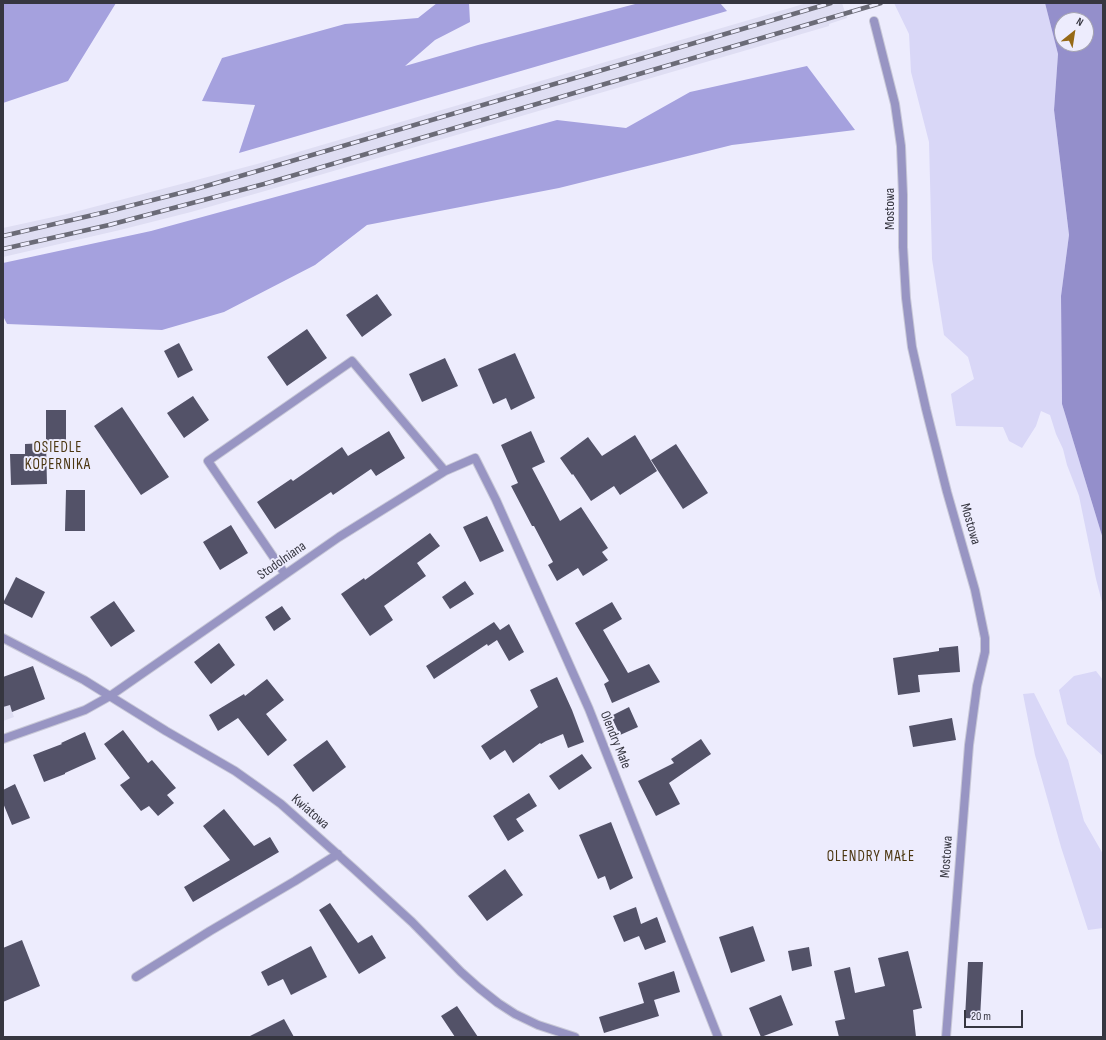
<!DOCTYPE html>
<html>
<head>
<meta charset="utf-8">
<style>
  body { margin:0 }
  #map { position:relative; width:1106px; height:1040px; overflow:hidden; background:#edecfd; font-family:"Sofia Sans Condensed",sans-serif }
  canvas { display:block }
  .frame { position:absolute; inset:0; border:4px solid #363640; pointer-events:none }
  .north { position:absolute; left:1054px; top:12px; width:40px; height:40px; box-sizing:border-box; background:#edecfd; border:1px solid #a4a3b1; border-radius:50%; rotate:30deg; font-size:11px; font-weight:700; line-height:16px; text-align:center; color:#363640 }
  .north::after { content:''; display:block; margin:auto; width:14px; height:18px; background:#966917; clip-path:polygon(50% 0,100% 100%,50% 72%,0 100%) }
  .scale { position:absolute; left:964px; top:1010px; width:59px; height:18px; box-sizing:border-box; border:2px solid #363640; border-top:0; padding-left:5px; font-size:12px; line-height:14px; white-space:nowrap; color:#363640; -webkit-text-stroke:3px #edecfd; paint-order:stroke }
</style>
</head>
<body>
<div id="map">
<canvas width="1106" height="1040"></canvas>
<div class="frame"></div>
<div class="north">N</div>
<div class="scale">20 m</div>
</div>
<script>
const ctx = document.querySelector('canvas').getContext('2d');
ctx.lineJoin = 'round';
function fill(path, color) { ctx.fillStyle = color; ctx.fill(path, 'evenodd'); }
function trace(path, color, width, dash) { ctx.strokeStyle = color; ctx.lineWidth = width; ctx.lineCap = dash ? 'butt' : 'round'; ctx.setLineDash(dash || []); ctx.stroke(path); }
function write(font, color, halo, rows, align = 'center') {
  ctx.font = font + ' "Sofia Sans Condensed",sans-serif'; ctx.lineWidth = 4; ctx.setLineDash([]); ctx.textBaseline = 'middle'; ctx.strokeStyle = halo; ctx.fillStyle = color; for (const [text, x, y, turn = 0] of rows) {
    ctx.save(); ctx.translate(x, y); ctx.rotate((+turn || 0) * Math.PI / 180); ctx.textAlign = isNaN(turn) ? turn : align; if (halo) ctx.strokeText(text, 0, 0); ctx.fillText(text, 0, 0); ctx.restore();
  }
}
fill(new Path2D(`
  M 807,3 L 842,3 L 847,18 L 829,24 L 829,26 L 265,191 L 191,212 L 120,230 L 3,257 L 3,228 L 67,214 L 257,164 Z
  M 3,686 L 14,717 L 3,721 Z`), '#dfdef3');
fill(new Path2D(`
  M 894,3 L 1045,3 L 1058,54 L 1054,110 L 1069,235 L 1061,296 L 1062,404 L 1103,539 L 1103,606 L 1096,579 L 1079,496 L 1067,465 L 1063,449 L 1056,434 L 1050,415 L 1041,411 L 1036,426 L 1022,448 L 1009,441 L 1003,427 L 956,426 L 951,394 L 974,379 L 968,357 L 944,335 L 932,259 L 929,142 L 911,72 L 909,34 Z
  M 1096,671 L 1103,680 L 1103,756 L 1067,724 L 1059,690 L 1074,676 Z
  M 1034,693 L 1068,760 L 1084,821 L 1103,854 L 1103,928 L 1088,930 L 1061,847 L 1035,755 L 1023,694 Z`), '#d9d7f7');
fill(new Path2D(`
  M 3,3 L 116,3 L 68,81 L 3,103 Z
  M 437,3 L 469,3 L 470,22 L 435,40 L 405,66 L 478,45 L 639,3 L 720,3 L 727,11 L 239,153 L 255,105 L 202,101 L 222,58 L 345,24 L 418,18 Z
  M 807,66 L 855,130 L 732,145 L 559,188 L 367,225 L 315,265 L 224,312 L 162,330 L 7,324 L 3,316 L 3,263 L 151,231 L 557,120 L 626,128 L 690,92 Z`), '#a5a1de');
fill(new Path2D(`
  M 1045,3 L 1103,3 L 1103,539 L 1062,404 L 1061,296 L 1069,235 L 1054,110 L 1058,54 ZM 1062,20 L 1086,20 L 1086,44 L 1062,44 Z`), '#948fcb');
fill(new Path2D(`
  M 377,294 L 392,315 L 362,337 L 346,315 Z
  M 307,329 L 327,358 L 287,386 L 267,357 Z
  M 179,343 L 193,370 L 178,378 L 164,351 Z
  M 515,353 L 535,398 L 511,410 L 506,398 L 493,404 L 478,369 Z
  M 445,358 L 458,386 L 422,402 L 409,374 Z
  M 193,396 L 209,420 L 184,438 L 167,413 Z
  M 122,407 L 169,477 L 141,495 L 94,426 Z
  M 46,410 L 66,410 L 66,448 L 46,449 Z
  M 389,431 L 405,458 L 376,476 L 371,469 L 333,495 L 331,492 L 275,529 L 257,502 L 291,479 L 293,481 L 342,447 L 348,456 Z
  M 531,431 L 545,462 L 532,468 L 560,521 L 581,507 L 608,548 L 602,552 L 608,560 L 583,576 L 578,568 L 557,581 L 548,565 L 553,562 L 534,526 L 532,526 L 511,486 L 518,483 L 501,445 Z
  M 635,435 L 657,471 L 620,495 L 614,486 L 591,501 L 573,474 L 572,475 L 560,458 L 588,437 L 602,456 Z
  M 46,443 L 47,484 L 11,485 L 10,454 L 25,454 L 25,444 Z
  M 676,444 L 708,493 L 683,509 L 651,460 Z
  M 66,490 L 85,490 L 85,531 L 65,531 Z
  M 487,516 L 504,551 L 480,562 L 463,527 Z
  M 231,525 L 248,553 L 220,570 L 203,542 Z
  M 430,533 L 440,546 L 417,563 L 426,576 L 384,606 L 393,620 L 370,636 L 341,594 L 364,578 L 365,580 Z
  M 16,577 L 45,592 L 32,618 L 3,603 Z
  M 465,581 L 474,594 L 450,609 L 442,597 Z
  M 114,601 L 135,631 L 111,647 L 90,617 Z
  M 612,602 L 622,619 L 603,630 L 628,673 L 649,664 L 660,682 L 612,703 L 604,684 L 609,681 L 575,623 Z
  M 282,606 L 291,619 L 274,631 L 265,617 Z
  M 494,622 L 500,630 L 509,624 L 524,652 L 509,661 L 497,640 L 488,646 L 487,644 L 434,679 L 426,666 Z
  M 219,643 L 235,665 L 211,684 L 194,662 Z
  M 958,646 L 960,672 L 918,675 L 920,692 L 898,695 L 893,658 L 939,651 L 939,648 Z
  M 33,666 L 45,699 L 12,712 L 10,705 L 3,707 L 3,677 Z
  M 557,677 L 572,710 L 584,742 L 568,748 L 563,734 L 546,741 L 541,744 L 540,743 L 513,763 L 505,750 L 490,760 L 481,746 L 538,707 L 530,690 Z
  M 267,679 L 284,700 L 266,714 L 287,740 L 268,756 L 238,718 L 218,731 L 209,715 L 244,694 L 245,696 Z
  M 629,707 L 638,727 L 620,735 L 611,716 Z
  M 952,718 L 956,740 L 913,747 L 909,726 Z
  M 123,730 L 148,763 L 152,760 L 176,788 L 167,795 L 174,803 L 158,816 L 149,806 L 141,811 L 120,785 L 130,778 L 104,744 Z
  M 85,732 L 96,759 L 65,773 L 65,774 L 44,782 L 33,755 L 62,744 L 61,743 Z
  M 701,739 L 711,754 L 669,783 L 680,804 L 656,816 L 638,781 L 674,763 L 671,759 Z
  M 327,740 L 346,767 L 313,792 L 293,765 Z
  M 582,754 L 592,768 L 559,790 L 549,776 Z
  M 15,784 L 30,818 L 12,825 L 3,803 L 3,790 Z
  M 529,793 L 537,806 L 516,819 L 524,831 L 508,841 L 493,816 Z
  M 224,809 L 254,846 L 270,837 L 279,852 L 193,902 L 184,887 L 230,860 L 203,826 Z
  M 611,822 L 633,878 L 610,890 L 605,876 L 598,879 L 579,835 Z
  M 505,869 L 523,895 L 487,921 L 468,896 Z
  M 330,903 L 358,943 L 372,935 L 386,958 L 359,974 L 319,910 Z
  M 636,907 L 641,924 L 657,917 L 666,942 L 645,950 L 639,936 L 624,942 L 613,916 Z
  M 753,926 L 765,961 L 731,973 L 719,937 Z
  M 22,940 L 40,986 L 3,1002 L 3,948 Z
  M 311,946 L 327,977 L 291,995 L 283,979 L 268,986 L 261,972 Z
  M 809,947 L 812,966 L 792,971 L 788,951 Z
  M 908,951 L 922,1008 L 913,1010 L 916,1037 L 839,1037 L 835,1021 L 845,1019 L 834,971 L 850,967 L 855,993 L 885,986 L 878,958 Z
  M 968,962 L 983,962 L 980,1019 L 965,1018 Z
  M 674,971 L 680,992 L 654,1000 L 659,1016 L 604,1033 L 599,1017 L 644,1003 L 638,983 Z
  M 781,995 L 793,1025 L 761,1037 L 749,1008 Z
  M 457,1006 L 478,1037 L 455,1037 L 441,1016 Z
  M 284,1019 L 294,1037 L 248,1037 Z`), '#535268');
const street = new Path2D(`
  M 874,21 L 895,104 L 901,146 L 903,195 L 903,247 L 906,298 L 912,347 L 926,409 L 947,492 L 975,590 L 985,638 L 985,652 L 977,686 L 969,745 L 946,1037
  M 285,574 L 208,461 L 352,361 L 445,471
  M 3,638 L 84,680 L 166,731 L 235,771 L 259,788 L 281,804 L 354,869 L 412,922 L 461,972 L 479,988 L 498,1003 L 515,1014 L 538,1025 L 575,1037
  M 3,739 L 85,710 L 110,696 L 339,537 L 445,471 L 475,458 L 496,500 L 589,709 L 718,1037
  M 136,977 L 210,931 L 295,881 L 338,854`);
trace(street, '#c8c8d7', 10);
trace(street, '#9895c3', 8);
const rail = new Path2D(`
  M 3,236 L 106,212 L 196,189 L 831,3
  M 3,249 L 109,225 L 264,184 L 881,3`);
trace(rail, '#6b6b77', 4.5);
trace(rail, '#edecfd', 3, [9]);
write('14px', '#363640', '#edecfd', [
  ["Mostowa",890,209,-90],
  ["Mostowa",970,524,74],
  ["Stodolniana",282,561,-35],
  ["Olendry Małe",615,740,68],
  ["Kwiatowa",310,812,41],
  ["Mostowa",947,857,-86]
]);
ctx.letterSpacing = '1px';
write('15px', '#4b3611', '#edecfd', [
  ["OSIEDLE",58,448],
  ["KOPERNIKA",58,465],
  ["OLENDRY MAŁE",871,857]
]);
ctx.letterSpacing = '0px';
</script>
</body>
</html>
